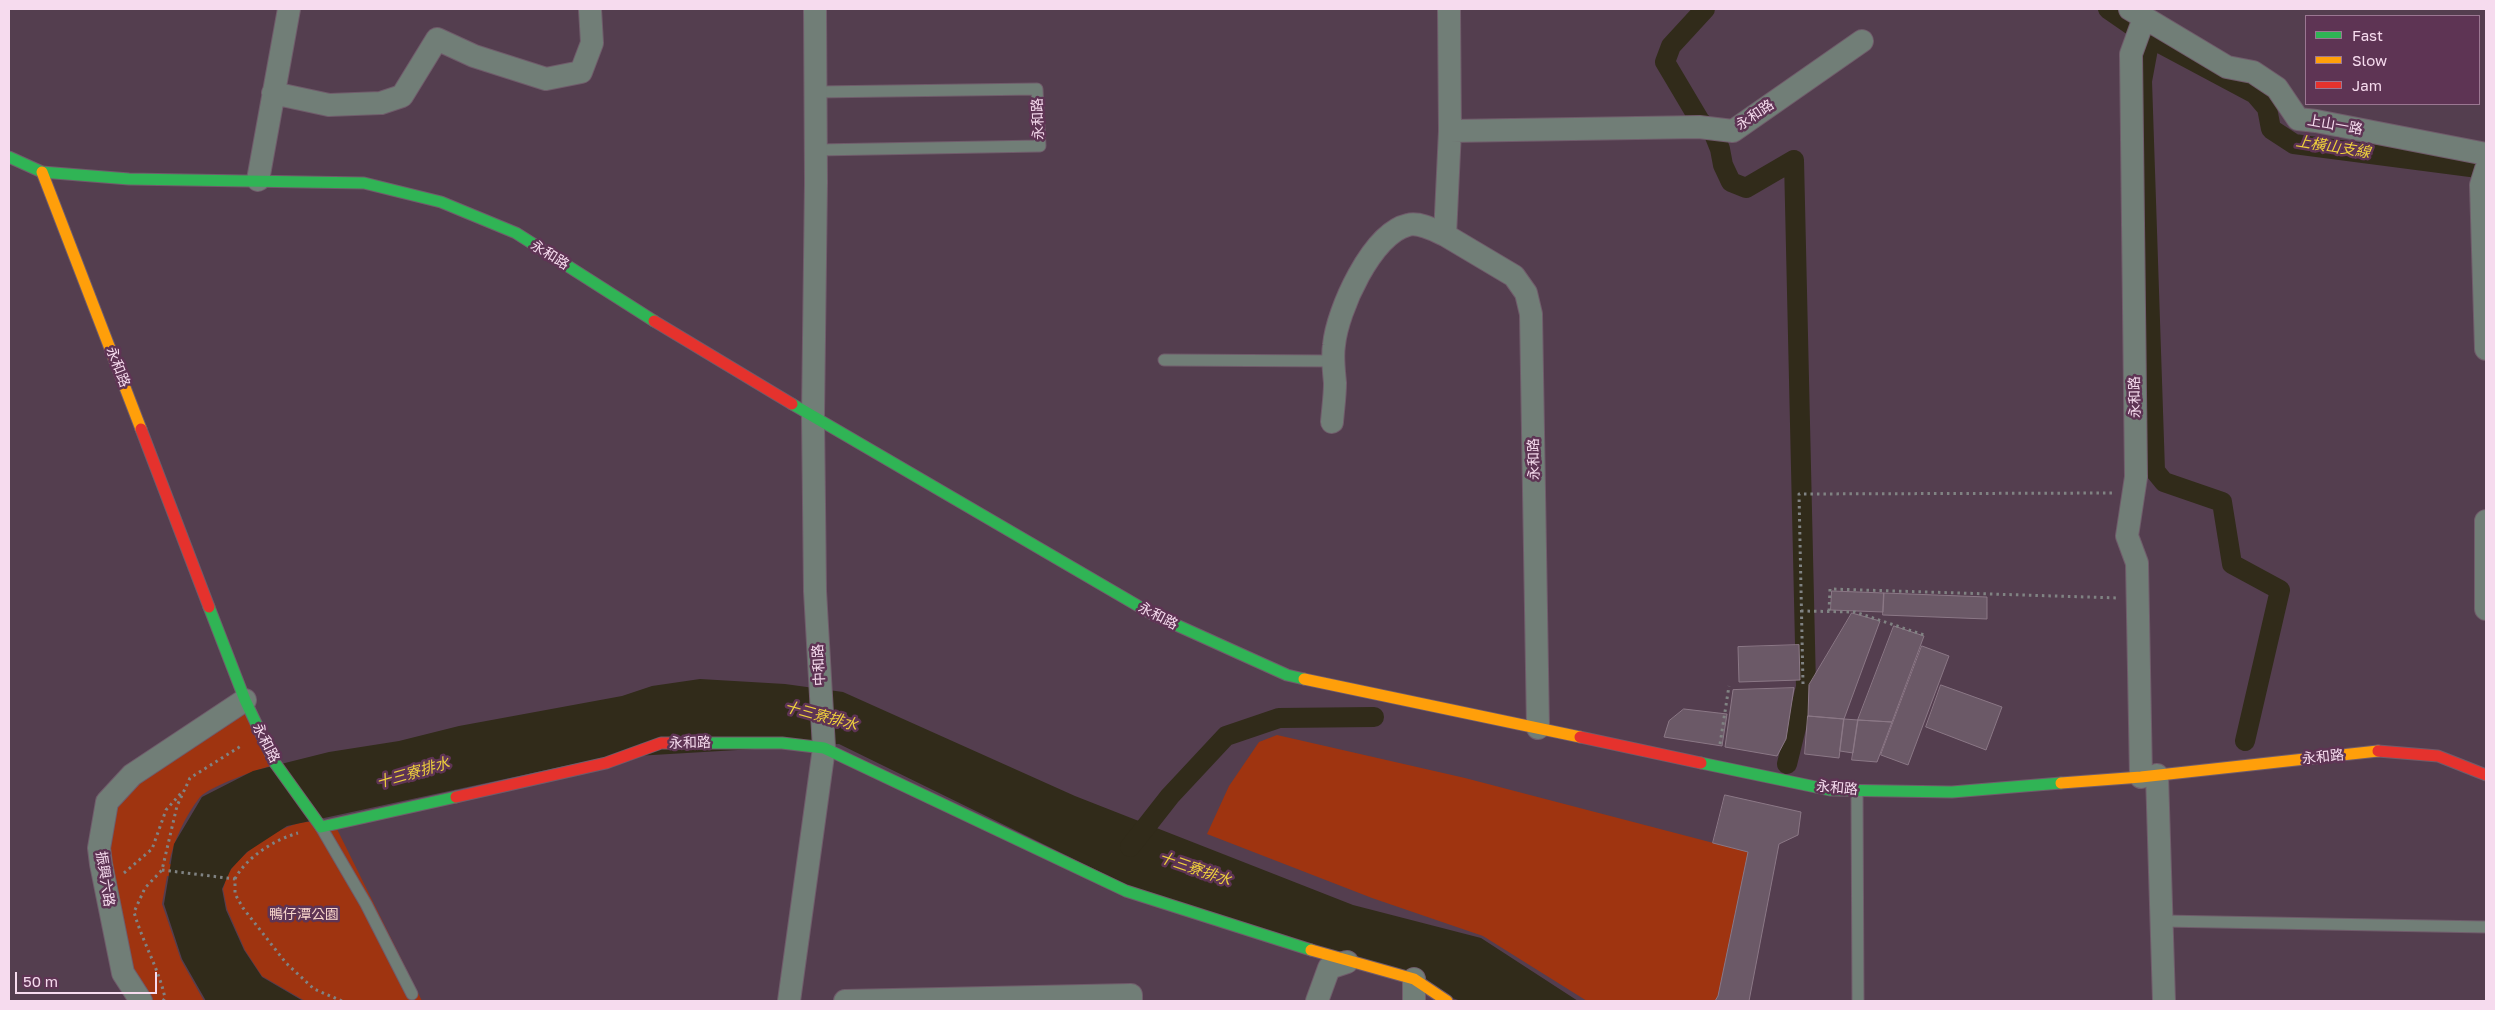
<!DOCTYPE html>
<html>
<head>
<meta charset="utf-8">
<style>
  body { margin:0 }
  #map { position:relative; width:2495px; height:1010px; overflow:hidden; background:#543e4f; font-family:"Golos Text",sans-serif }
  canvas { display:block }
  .frame { position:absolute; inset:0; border:10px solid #f6dbee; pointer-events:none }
  .legend { position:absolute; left:2305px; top:15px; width:175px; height:90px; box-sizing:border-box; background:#5e3454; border:1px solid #9b7792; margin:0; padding:6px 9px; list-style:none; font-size:15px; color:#f6dbee }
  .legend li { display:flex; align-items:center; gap:10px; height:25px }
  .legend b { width:25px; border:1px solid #9b7792 }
  .scale { position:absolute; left:15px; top:972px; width:142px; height:22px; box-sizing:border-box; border:2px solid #f6dbee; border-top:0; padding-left:6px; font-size:15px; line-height:18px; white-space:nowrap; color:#f6dbee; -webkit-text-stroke:4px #5e3454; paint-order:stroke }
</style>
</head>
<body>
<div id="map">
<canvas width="2495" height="1010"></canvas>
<div class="frame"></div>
<ul class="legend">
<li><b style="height:6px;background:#30b455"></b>Fast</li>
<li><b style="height:6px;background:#ff9f0a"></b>Slow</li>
<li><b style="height:6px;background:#e5322d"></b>Jam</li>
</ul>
<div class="scale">50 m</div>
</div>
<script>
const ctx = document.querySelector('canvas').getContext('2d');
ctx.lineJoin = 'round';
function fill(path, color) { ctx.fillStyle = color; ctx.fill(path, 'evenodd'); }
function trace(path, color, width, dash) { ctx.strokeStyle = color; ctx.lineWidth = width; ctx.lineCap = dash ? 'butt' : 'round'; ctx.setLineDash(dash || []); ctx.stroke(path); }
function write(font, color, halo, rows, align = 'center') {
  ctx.font = font + ' "Golos Text","Noto Sans TC",sans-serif'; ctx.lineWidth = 5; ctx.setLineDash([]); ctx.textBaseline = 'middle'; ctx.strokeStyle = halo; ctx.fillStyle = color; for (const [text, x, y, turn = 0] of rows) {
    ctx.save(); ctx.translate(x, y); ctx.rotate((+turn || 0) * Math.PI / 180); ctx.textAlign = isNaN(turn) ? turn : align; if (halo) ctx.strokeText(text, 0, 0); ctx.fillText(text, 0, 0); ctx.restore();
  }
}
fill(new Path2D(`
  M 244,702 L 275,765 C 260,768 209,787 200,797 C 185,816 173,842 169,864 L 230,871 C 242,852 284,822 308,822 C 317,822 327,824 335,825 L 422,1001 L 305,1001 L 262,976 L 245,950 L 227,909 L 223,889 L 225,883 L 167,876 L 162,904 L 181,960 L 204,1001 L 141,1001 L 102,864 L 107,802 Z
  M 1277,735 L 1465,778 L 1748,852 L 1718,996 L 1715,1001 L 1587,1001 L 1483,936 L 1372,898 L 1207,834 L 1229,786 L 1259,742 Z`), '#9f3410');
fill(new Path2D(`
  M 700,679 L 785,684 L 843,692 L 1075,796 L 1353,905 L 1481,938 L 1578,1001 L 1461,1001 L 1129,886 L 839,744 L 602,758 L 287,826 L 247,852 L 231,869 L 222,889 L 226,910 L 244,950 L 262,977 L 303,1001 L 206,1001 L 182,959 L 164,904 L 174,844 L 202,797 L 253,771 L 329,752 L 399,741 L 459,726 L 622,696 L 652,686 Z`), '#312b1a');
trace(new Path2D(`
  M 1705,9 L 1671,46 L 1665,62 L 1700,121 L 1714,134 L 1720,149 L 1723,165 L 1731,182 L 1746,188 L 1794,160 L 1806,687 L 1787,764
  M 2108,9 L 2150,38 L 2255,94 L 2267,108 L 2271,129 L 2294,144 L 2486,169
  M 2150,38 L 2142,81 L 2155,471 L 2164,482 L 2222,502 L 2232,564 L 2280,590 L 2245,741
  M 1130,847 L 1170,796 L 1226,736 L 1279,718 L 1374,717`), '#312b1a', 20);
const building = new Path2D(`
  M 1832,591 L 1884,593 L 1883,612 L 1831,610 Z
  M 1884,593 L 1987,597 L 1987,619 L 1883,615 Z
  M 1852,613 L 1880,621 L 1844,719 L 1808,716 L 1809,685 Z
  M 1894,626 L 1924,636 L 1892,722 L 1858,720 Z
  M 1799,645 L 1800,680 L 1739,682 L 1738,647 Z
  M 1922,646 L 1949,656 L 1908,765 L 1881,755 Z
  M 1941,685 L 2002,707 L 1986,750 L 1926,727 Z
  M 1794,688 L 1786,739 L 1777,756 L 1725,747 L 1733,690 Z
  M 1684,709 L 1727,714 L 1722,746 L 1664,737 L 1669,721 Z
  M 1808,716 L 1844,719 L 1839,758 L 1805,754 Z
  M 1844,719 L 1858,720 L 1853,753 L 1840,751 Z
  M 1858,720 L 1892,722 L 1877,762 L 1852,760 Z
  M 1725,795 L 1801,812 L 1798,835 L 1779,844 L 1749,1001 L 1715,1001 L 1718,996 L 1748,852 L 1713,843 Z`);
fill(building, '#6b5967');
trace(building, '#8b7886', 1);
const lane = new Path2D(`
  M 816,92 L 1037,89 L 1040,146 L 817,150
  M 1164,360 L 1334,361
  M 1857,791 L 1858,1001
  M 321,827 L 366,904 L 412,994
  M 2163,921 L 2486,927`);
const street = new Path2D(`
  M 1449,9 L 1450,131 L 1445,235 L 1514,276 L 1526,293 L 1531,314 L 1538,728
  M 2130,9 L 2227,67 L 2253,72 L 2277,88 L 2298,119 L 2316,121 L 2486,154
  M 273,93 L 329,105 L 381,103 L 402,96 L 437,39 L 474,56 L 546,79 L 581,72 L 592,43 L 590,9
  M 1450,131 L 1699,127 L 1733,131 L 1862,41
  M 2486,169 L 2481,185 L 2486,349
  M 258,180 L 289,9
  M 1332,422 C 1333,409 1335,396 1335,383 C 1334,371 1332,357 1334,345 C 1337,311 1372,233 1408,225 C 1419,222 1434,230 1445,235
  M 2486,521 L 2486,609
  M 2157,775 L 2164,1001
  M 2141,777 L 2137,563 L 2127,536 L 2136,477 L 2131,54 L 2143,21 L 2147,20
  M 1414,979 L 1414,1001
  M 141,1001 L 123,973 L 101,864 L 99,848 L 107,802 L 132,775 L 245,700
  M 789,1001 L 824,748 L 815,591 L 813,416 L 816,182 L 815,9
  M 845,1001 L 1131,995 L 1131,1001
  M 1317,1001 L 1329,968 L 1347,962`);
const fast = new Path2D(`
  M 9,157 L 42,172 L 129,179 L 364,183 L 441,202 L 516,233 L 654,321
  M 792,404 L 1152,614 L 1287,675 L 1304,679
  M 209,607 L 245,700 L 275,763 L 321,827 L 456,797
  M 696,743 L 782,743 L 824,748 L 1126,891 L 1311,950
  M 1701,763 L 1830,790 L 1952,792 L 2061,783`);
const slow = new Path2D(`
  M 42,172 L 141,429
  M 1304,679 L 1580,737
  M 2061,783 L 2141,777 L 2378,751
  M 1311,950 L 1414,979 L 1447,1001`);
const jam = new Path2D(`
  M 654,321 L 792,404
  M 141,429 L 209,607
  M 1580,737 L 1701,763
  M 2378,751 L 2438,756 L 2486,775
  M 456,797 L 606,763 L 661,743 L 696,743`);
trace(lane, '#705c6b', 13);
trace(street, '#705c6b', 24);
trace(fast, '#705c6b', 13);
trace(slow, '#705c6b', 13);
trace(jam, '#705c6b', 13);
trace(new Path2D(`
  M 1801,611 L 1855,612 L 1924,635
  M 1829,611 L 1830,589 L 2119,598
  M 1803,684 L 1799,494 L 2113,493
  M 1720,744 L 1729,686
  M 162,870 L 235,879 L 235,894 L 243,908 L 286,963 L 314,989 L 342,1001
  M 124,873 L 152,849 L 166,810 L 182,792
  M 235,879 C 246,857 276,839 298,833
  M 163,1001 L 165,998 C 159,969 142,941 134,912 L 145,888 L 162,870 L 177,806 L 190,778 L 241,746`), '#808383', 3, [2.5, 4]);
trace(lane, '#717e77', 11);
trace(street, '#717e77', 22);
trace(fast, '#30b455', 11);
trace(slow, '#ff9f0a', 11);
trace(jam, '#e5322d', 11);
write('14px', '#f6dbee', '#5e3454', [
  ["永和路",1755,115,-34],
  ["永和路",1038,119,-92],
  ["上山一路",2335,125,10],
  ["永和路",550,255,32],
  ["永和路",118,367,69],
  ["永和路",2135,397,-91],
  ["永和路",1534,459,-91],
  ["永和路",1158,616,27],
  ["中和路",819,665,-93],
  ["永和路",266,743,63],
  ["永和路",690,743,-1],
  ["永和路",2323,757,-6],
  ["永和路",1837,788,5],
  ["振興六路",105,879,81]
]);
write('14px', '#f6d4ca', '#5e3454', [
  ["鴨仔潭公園",304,915]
]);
write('italic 15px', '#eed03c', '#5e3454', [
  ["上橫山支線",2333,147,9],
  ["十三寮排水",821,716,15],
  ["十三寮排水",413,773,-16],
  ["十三寮排水",1195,869,19]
]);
</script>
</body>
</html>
